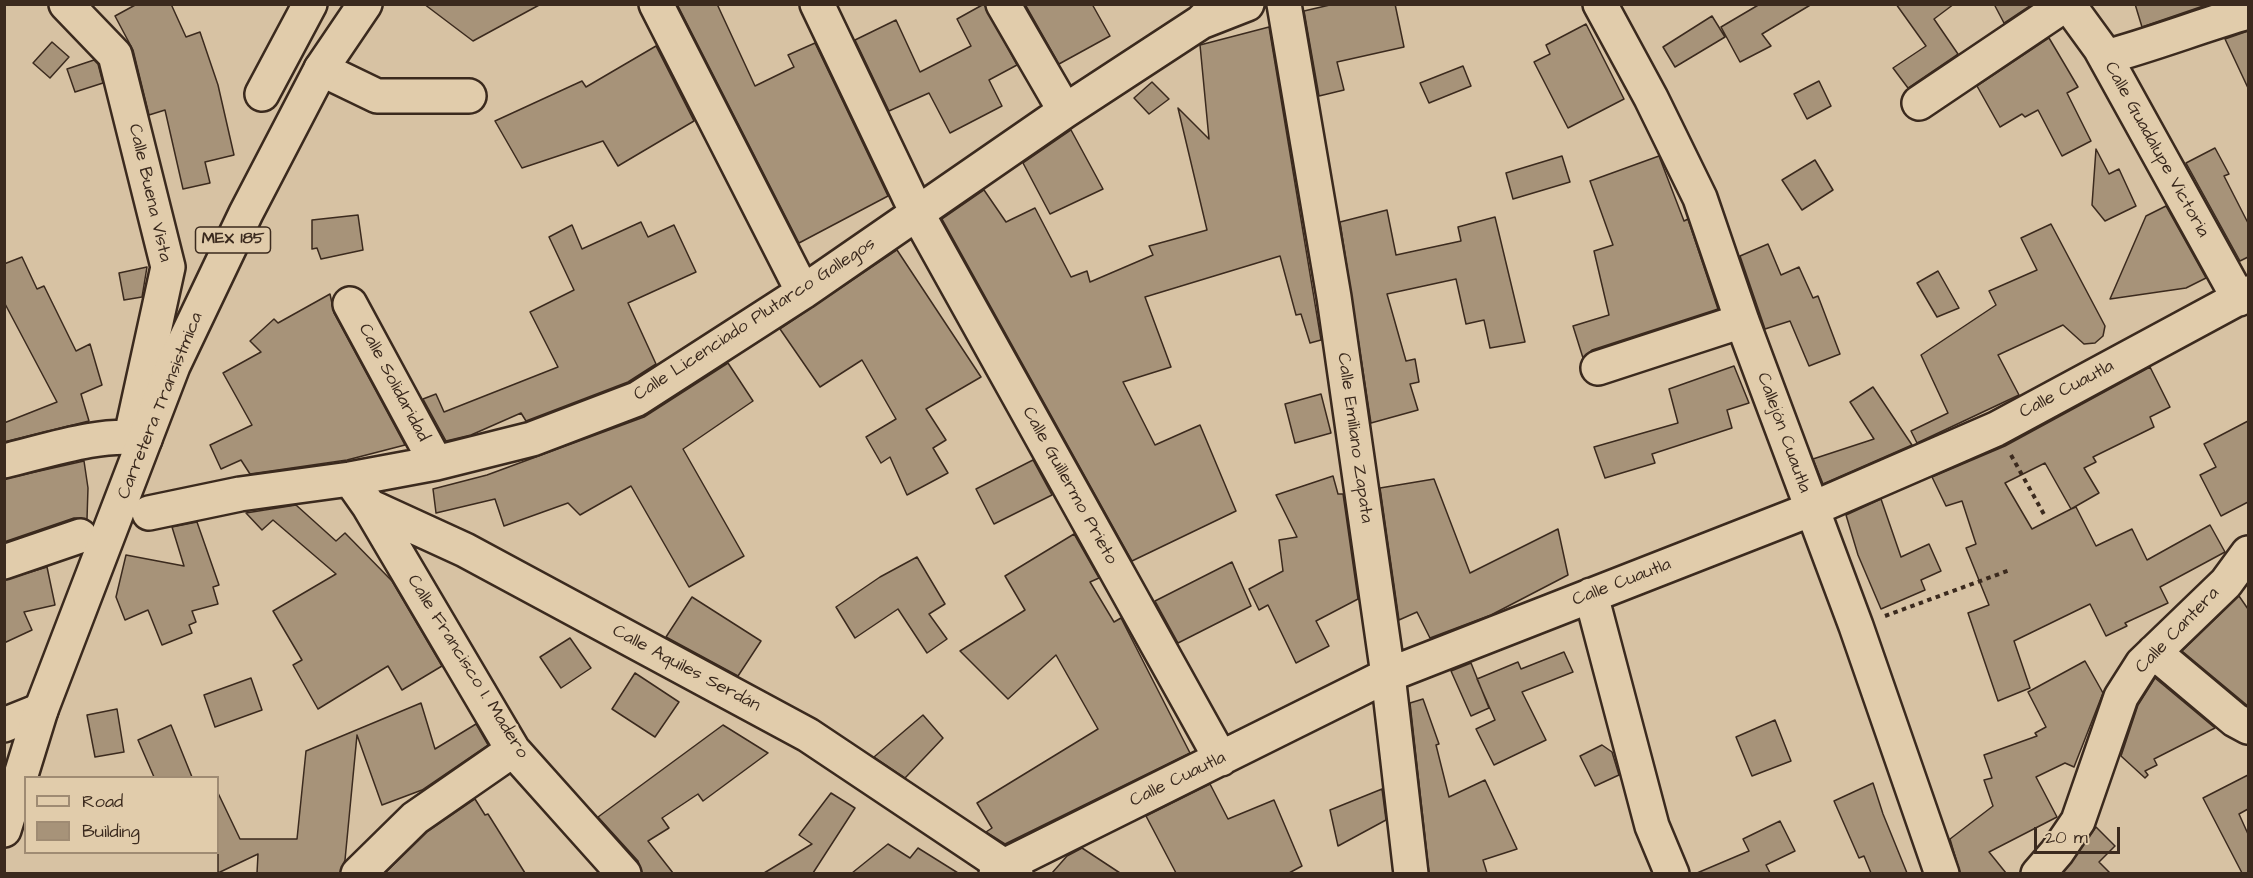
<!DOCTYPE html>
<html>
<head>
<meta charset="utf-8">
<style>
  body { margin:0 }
  #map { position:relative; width:2253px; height:878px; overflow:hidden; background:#d7c2a3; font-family:"Architects Daughter",sans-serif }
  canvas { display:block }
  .frame { position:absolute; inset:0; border:6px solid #3b2a1e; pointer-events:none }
  .legend { position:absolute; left:24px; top:776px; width:195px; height:78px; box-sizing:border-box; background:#e1ccab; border:2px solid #9f8b73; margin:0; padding:8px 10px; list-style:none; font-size:18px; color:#3b2a1e }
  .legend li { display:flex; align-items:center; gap:12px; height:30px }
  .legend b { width:30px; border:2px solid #9f8b73 }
  .scale { position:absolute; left:2034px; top:827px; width:86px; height:27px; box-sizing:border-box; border:3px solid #3b2a1e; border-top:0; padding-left:8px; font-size:18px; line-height:21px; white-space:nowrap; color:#3b2a1e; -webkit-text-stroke:4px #e1ccab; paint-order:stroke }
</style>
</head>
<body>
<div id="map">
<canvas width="2253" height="878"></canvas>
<div class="frame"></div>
<ul class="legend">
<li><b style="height:8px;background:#e1ccab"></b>Road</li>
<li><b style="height:16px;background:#a79379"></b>Building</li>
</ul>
<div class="scale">20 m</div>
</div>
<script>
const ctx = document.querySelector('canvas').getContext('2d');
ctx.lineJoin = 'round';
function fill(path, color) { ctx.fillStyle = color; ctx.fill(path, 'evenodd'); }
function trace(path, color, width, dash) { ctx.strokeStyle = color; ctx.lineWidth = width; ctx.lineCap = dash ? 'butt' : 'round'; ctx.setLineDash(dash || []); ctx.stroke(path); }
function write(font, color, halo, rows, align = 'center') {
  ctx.font = font + ' "Architects Daughter",sans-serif'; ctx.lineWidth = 4.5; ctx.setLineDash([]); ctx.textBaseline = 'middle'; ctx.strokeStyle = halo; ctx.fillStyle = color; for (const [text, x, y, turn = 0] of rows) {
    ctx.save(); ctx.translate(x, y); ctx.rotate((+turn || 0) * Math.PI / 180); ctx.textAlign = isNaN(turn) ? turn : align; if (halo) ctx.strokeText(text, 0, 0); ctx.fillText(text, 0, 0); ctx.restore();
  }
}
const building = new Path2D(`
  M 137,4 L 171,4 L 186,37 L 200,32 L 218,85 L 234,155 L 205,162 L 210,183 L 183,189 L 165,110 L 149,115 L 133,50 L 115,16 Z
  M 424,4 L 541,4 L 473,41 Z
  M 677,4 L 717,4 L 755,86 L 794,67 L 788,55 L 815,43 L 888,196 L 799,243 Z
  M 984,4 L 1017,65 L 989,80 L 1002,106 L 950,133 L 929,93 L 889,111 L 855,40 L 896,20 L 920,72 L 971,46 L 957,19 Z
  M 1025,4 L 1092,4 L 1110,36 L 1059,64 Z
  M 1334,4 L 1395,4 L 1404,47 L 1337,62 L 1344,90 L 1319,96 L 1304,11 Z
  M 1760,4 L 1812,4 L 1762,34 L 1771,46 L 1740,62 L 1721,27 Z
  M 1896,4 L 1954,4 L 1934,19 L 1958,54 L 1908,88 L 1893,68 L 1926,46 Z
  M 1994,4 L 2030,4 L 2031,5 L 2004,23 Z
  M 2135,4 L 2209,4 L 2142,27 Z
  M 1712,16 L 1725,37 L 1675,67 L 1663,47 Z
  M 1586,24 L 1624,99 L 1568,128 L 1534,62 L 1550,54 L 1546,45 Z
  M 1269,27 L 1321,340 L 1310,343 L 1301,314 L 1296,315 L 1280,256 L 1145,297 L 1171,367 L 1123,382 L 1155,445 L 1200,425 L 1236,511 L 1132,561 L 942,219 L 984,190 L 1006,222 L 1035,208 L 1071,277 L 1087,271 L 1090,282 L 1153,255 L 1149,246 L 1207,230 L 1178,108 L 1209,139 L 1200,45 Z
  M 2248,31 L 2248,88 L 2225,39 Z
  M 2049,38 L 2078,87 L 2067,93 L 2091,141 L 2062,156 L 2038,110 L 2025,117 L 2022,114 L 2000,127 L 1977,86 Z
  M 52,42 L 69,57 L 50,78 L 33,63 Z
  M 656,46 L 694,121 L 618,166 L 603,141 L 522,168 L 495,121 L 582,81 L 586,87 Z
  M 94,60 L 98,64 L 103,83 L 75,92 L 67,69 Z
  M 1463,66 L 1471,86 L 1429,103 L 1420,83 Z
  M 1819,81 L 1831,106 L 1807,119 L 1794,94 Z
  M 1152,82 L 1169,99 L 1149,114 L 1134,98 Z
  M 1071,130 L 1103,189 L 1050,214 L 1023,163 Z
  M 2215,148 L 2229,174 L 2224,176 L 2248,223 L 2248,257 L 2240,261 L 2186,163 Z
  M 2096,149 L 2109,174 L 2119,169 L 2136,206 L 2105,221 L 2092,205 Z
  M 1562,156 L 1570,182 L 1513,199 L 1506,173 Z
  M 1659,156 L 1684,221 L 1688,219 L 1718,309 L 1592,350 L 1583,358 L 1573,326 L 1609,315 L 1594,251 L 1613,245 L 1590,181 Z
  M 1815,160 L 1833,190 L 1802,210 L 1782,180 Z
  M 2166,206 L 2206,278 L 2186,288 L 2110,299 L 2146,216 Z
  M 1387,210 L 1396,255 L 1461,241 L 1458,227 L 1495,217 L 1525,342 L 1490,348 L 1484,320 L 1466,324 L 1456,279 L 1387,294 L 1406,361 L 1415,359 L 1419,382 L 1410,384 L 1418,410 L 1371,423 L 1340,222 Z
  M 358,215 L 363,250 L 321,259 L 317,248 L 312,249 L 312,220 Z
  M 641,222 L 648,237 L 674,225 L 696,272 L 628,303 L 656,364 L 628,382 L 526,421 L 521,413 L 471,435 L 446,441 L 423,399 L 436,394 L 444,412 L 558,367 L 530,312 L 574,290 L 549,237 L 572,225 L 582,249 Z
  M 2051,224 L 2105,326 L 2103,336 L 2095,343 L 2084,344 L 2063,325 L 1998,355 L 2019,395 L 1917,443 L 1911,431 L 1948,413 L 1921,355 L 1996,305 L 1989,291 L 2037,270 L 2021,238 Z
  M 1768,244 L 1781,275 L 1799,267 L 1813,298 L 1818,296 L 1840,354 L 1809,366 L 1790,321 L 1765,329 L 1740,256 Z
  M 897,250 L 981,377 L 926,409 L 946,440 L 933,448 L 948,473 L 907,495 L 890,457 L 881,463 L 866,437 L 896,419 L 862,360 L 820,387 L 780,329 Z
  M 22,257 L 37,289 L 44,286 L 76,351 L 90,344 L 102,385 L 81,394 L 89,421 L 4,442 L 4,423 L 57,402 L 4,302 L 4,264 Z
  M 147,267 L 142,297 L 124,300 L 119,273 Z
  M 1938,271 L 1959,308 L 1937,317 L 1917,283 Z
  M 330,294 L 334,313 L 405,445 L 347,460 L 250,474 L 241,460 L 221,469 L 210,445 L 252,425 L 223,373 L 261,352 L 250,341 L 274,319 L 278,323 Z
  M 728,363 L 753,401 L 683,449 L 744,556 L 689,587 L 631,486 L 580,515 L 568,503 L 504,526 L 495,499 L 436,513 L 433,489 L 487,475 L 644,417 Z
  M 1734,366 L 1749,403 L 1727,410 L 1732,428 L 1652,454 L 1655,463 L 1605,478 L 1594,447 L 1678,423 L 1669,389 Z
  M 2150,367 L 2170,407 L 2150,417 L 2154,427 L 2093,457 L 2096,462 L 2084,468 L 2099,493 L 2071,509 L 2076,507 L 2096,546 L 2132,529 L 2147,560 L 2210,525 L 2225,552 L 2160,587 L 2168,603 L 2125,623 L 2127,626 L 2106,636 L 2090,604 L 2014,641 L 2030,688 L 1998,701 L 1968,613 L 1989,605 L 1966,548 L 1976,544 L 1962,501 L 1946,506 L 1932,477 L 2005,446 ZM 2045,463 L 2071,509 L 2032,529 L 2005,483 Z
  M 1873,387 L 1912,445 L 1823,484 L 1813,459 L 1874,439 L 1850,402 Z
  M 1321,394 L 1331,433 L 1295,443 L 1285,404 Z
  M 2248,421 L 2248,502 L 2221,516 L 2200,475 L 2216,467 L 2204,444 Z
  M 1033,460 L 1052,495 L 994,524 L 976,489 Z
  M 84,461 L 88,488 L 87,519 L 74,518 L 4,542 L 4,479 Z
  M 1333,476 L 1338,494 L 1343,494 L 1358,599 L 1316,621 L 1329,646 L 1296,663 L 1268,605 L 1259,610 L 1249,589 L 1283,571 L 1279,540 L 1297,537 L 1276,495 Z
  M 1434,479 L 1470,573 L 1558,529 L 1568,575 L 1491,615 L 1430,638 L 1417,612 L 1399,620 L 1380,488 Z
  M 1881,499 L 1901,557 L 1929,544 L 1941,571 L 1921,580 L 1925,590 L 1881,609 L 1858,555 L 1846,515 Z
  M 296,505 L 336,541 L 345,533 L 392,581 L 442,666 L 402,690 L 388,666 L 318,709 L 293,665 L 302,660 L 273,611 L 336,574 L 273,520 L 262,530 L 246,513 Z
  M 197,522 L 219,585 L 213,587 L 218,604 L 192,611 L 196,622 L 189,625 L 192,633 L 162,645 L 148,610 L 125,620 L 116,597 L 126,555 L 184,566 L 172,527 Z
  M 1074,534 L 1099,578 L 1090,582 L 1114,622 L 1121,618 L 1190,753 L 1005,844 L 986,832 L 992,828 L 977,803 L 1098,729 L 1056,655 L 1008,699 L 960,651 L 1025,610 L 1005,576 Z
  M 917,557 L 945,604 L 929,614 L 947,639 L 927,653 L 898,609 L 855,638 L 836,607 L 880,577 Z
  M 1232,562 L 1251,606 L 1178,643 L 1155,601 Z
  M 47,567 L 55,605 L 24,612 L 32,630 L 4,643 L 4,580 Z
  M 2239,596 L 2248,609 L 2248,706 L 2182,651 Z
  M 692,597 L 761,641 L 738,676 L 666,637 Z
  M 570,638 L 591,668 L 561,688 L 540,657 Z
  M 1564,652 L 1573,672 L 1522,692 L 1546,740 L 1494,765 L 1476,729 L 1495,720 L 1477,679 L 1518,662 L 1521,669 Z
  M 2085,661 L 2103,693 L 2074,767 L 2065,763 L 2036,777 L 2057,817 L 1989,852 L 2006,873 L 1960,873 L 1950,839 L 1993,806 L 1984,780 L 1992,778 L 1984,755 L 2037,736 L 2035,733 L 2046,727 L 2028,692 Z
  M 1471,663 L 1489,708 L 1471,716 L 1451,671 Z
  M 635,673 L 679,702 L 655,737 L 612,709 Z
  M 251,678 L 262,710 L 215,727 L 204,695 Z
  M 2155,678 L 2215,728 L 2154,759 L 2157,765 L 2145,771 L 2148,775 L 2145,778 L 2121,756 L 2138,705 Z
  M 1423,699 L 1439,744 L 1436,745 L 1449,797 L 1485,780 L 1517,849 L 1483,860 L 1487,873 L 1429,873 L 1410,703 Z
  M 421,703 L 435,749 L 476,724 L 488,745 L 422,790 L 382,805 L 357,735 L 345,860 L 340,873 L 257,873 L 258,854 L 218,873 L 218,793 L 240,839 L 297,839 L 306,751 Z
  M 117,709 L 124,752 L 95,757 L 87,715 Z
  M 923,715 L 943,738 L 905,778 L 874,757 Z
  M 1775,720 L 1791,761 L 1752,776 L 1736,737 Z
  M 171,725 L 192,777 L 154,777 L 138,740 Z
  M 723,725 L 768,753 L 703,801 L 698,794 L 662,818 L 669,828 L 648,841 L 673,873 L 642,873 L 638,861 L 598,817 Z
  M 1602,745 L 1612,752 L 1619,775 L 1595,786 L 1580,756 Z
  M 2248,775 L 2248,809 L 2239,814 L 2248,834 L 2248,873 L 2242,873 L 2203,798 Z
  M 1873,783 L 1883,814 L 1907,873 L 1871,873 L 1864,856 L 1859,858 L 1834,801 Z
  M 1210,784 L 1228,819 L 1274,800 L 1302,866 L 1289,873 L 1176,873 L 1146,816 Z
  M 1382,789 L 1386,820 L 1338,846 L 1330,810 Z
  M 831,793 L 855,808 L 813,873 L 764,873 L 812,844 L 799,835 Z
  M 475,799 L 485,815 L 488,814 L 525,873 L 385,873 L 427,832 Z
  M 1780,821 L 1795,851 L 1766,865 L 1770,873 L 1697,873 L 1749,851 L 1743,839 Z
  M 2096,827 L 2115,846 L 2099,862 L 2110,873 L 2063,873 Z
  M 888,844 L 910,858 L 918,848 L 958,873 L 852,873 Z
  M 1082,848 L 1120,873 L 1052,873 L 1067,856 Z`);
fill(building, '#a79379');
trace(building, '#3b2a1e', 1.5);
const minor = new Path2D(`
  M 66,4 L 115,55 L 168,267 L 131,436
  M 656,4 L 803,292
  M 817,4 L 917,213 L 1221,759
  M 1003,4 L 1065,111
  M 1284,4 L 1334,297 L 1388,675 L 1411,874
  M 1600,4 L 1651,98 L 1700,198 L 1742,321 L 1856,626 L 1942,874
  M 2068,4 L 2100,48 L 2239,299
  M 1201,22 L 1247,4
  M 2106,57 C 2154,44 2200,26 2248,12
  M 321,69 L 377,96 L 469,96
  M 262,94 L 310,4
  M 1919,103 L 2066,4
  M 350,304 L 436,463
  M 1598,368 L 1742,321
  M 4,461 C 46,451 103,431 145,439
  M 350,479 L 369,506 L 465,550 L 808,735 L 1016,874
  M 369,506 L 513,750 L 624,874
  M 149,513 L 240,494 L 350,479 L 436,463 L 532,439 L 637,399 L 803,292 L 1065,111 L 1201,22 L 1219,4
  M 4,562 L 80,536
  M 1591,595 L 1652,826 L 1672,874
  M 2154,652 L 2235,720 L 2248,727
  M 4,725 L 41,710
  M 358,874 L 415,818 L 513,750
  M 996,874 L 1004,866 L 1388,675 L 1812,509 L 1996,429 L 2248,293
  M 2038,874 L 2057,852 L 2078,821 L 2121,697 L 2142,664 L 2226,583 L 2248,553`);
const major = new Path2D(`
  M 4,830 L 41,710 L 173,366 L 246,213 L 321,69 L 365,4`);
trace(minor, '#3b2a1e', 38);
trace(major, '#3b2a1e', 38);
trace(new Path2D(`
  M 2011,455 L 2046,518
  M 1885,616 L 2010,570`), '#3b2a1e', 4, [4.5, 4.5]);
trace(minor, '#e1ccab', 33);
trace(major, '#e1ccab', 33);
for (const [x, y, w] of [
  [233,240,75]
]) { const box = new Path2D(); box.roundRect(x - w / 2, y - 13, w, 26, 4.5); ctx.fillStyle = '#e1ccab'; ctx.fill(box); trace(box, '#3b2a1e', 1.5); }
write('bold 16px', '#3b2a1e', null, [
  ["MEX 185",233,240]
]);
write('18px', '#3b2a1e', '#e1ccab', [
  ["Calle Guadalupe Victoria",2156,150,61],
  ["Calle Buena Vista",149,193,77],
  ["Calle Licenciado Plutarco Gallegos",755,320,-33],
  ["Calle Solidaridad",393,383,62],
  ["Calle Cuautla",2067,390,-28],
  ["Carretera Transistmica",161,406,-68],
  ["Callejón Cuautla",1783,433,70],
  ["Calle Emiliano Zapata",1354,438,82],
  ["Calle Guillermo Prieto",1069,486,61],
  ["Calle Cuautla",1622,583,-21],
  ["Calle Cantera",2178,631,-46],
  ["Calle Francisco I. Madero",467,667,58],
  ["Calle Aquiles Serdán",686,669,28],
  ["Calle Cuautla",1178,780,-26]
]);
</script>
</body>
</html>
